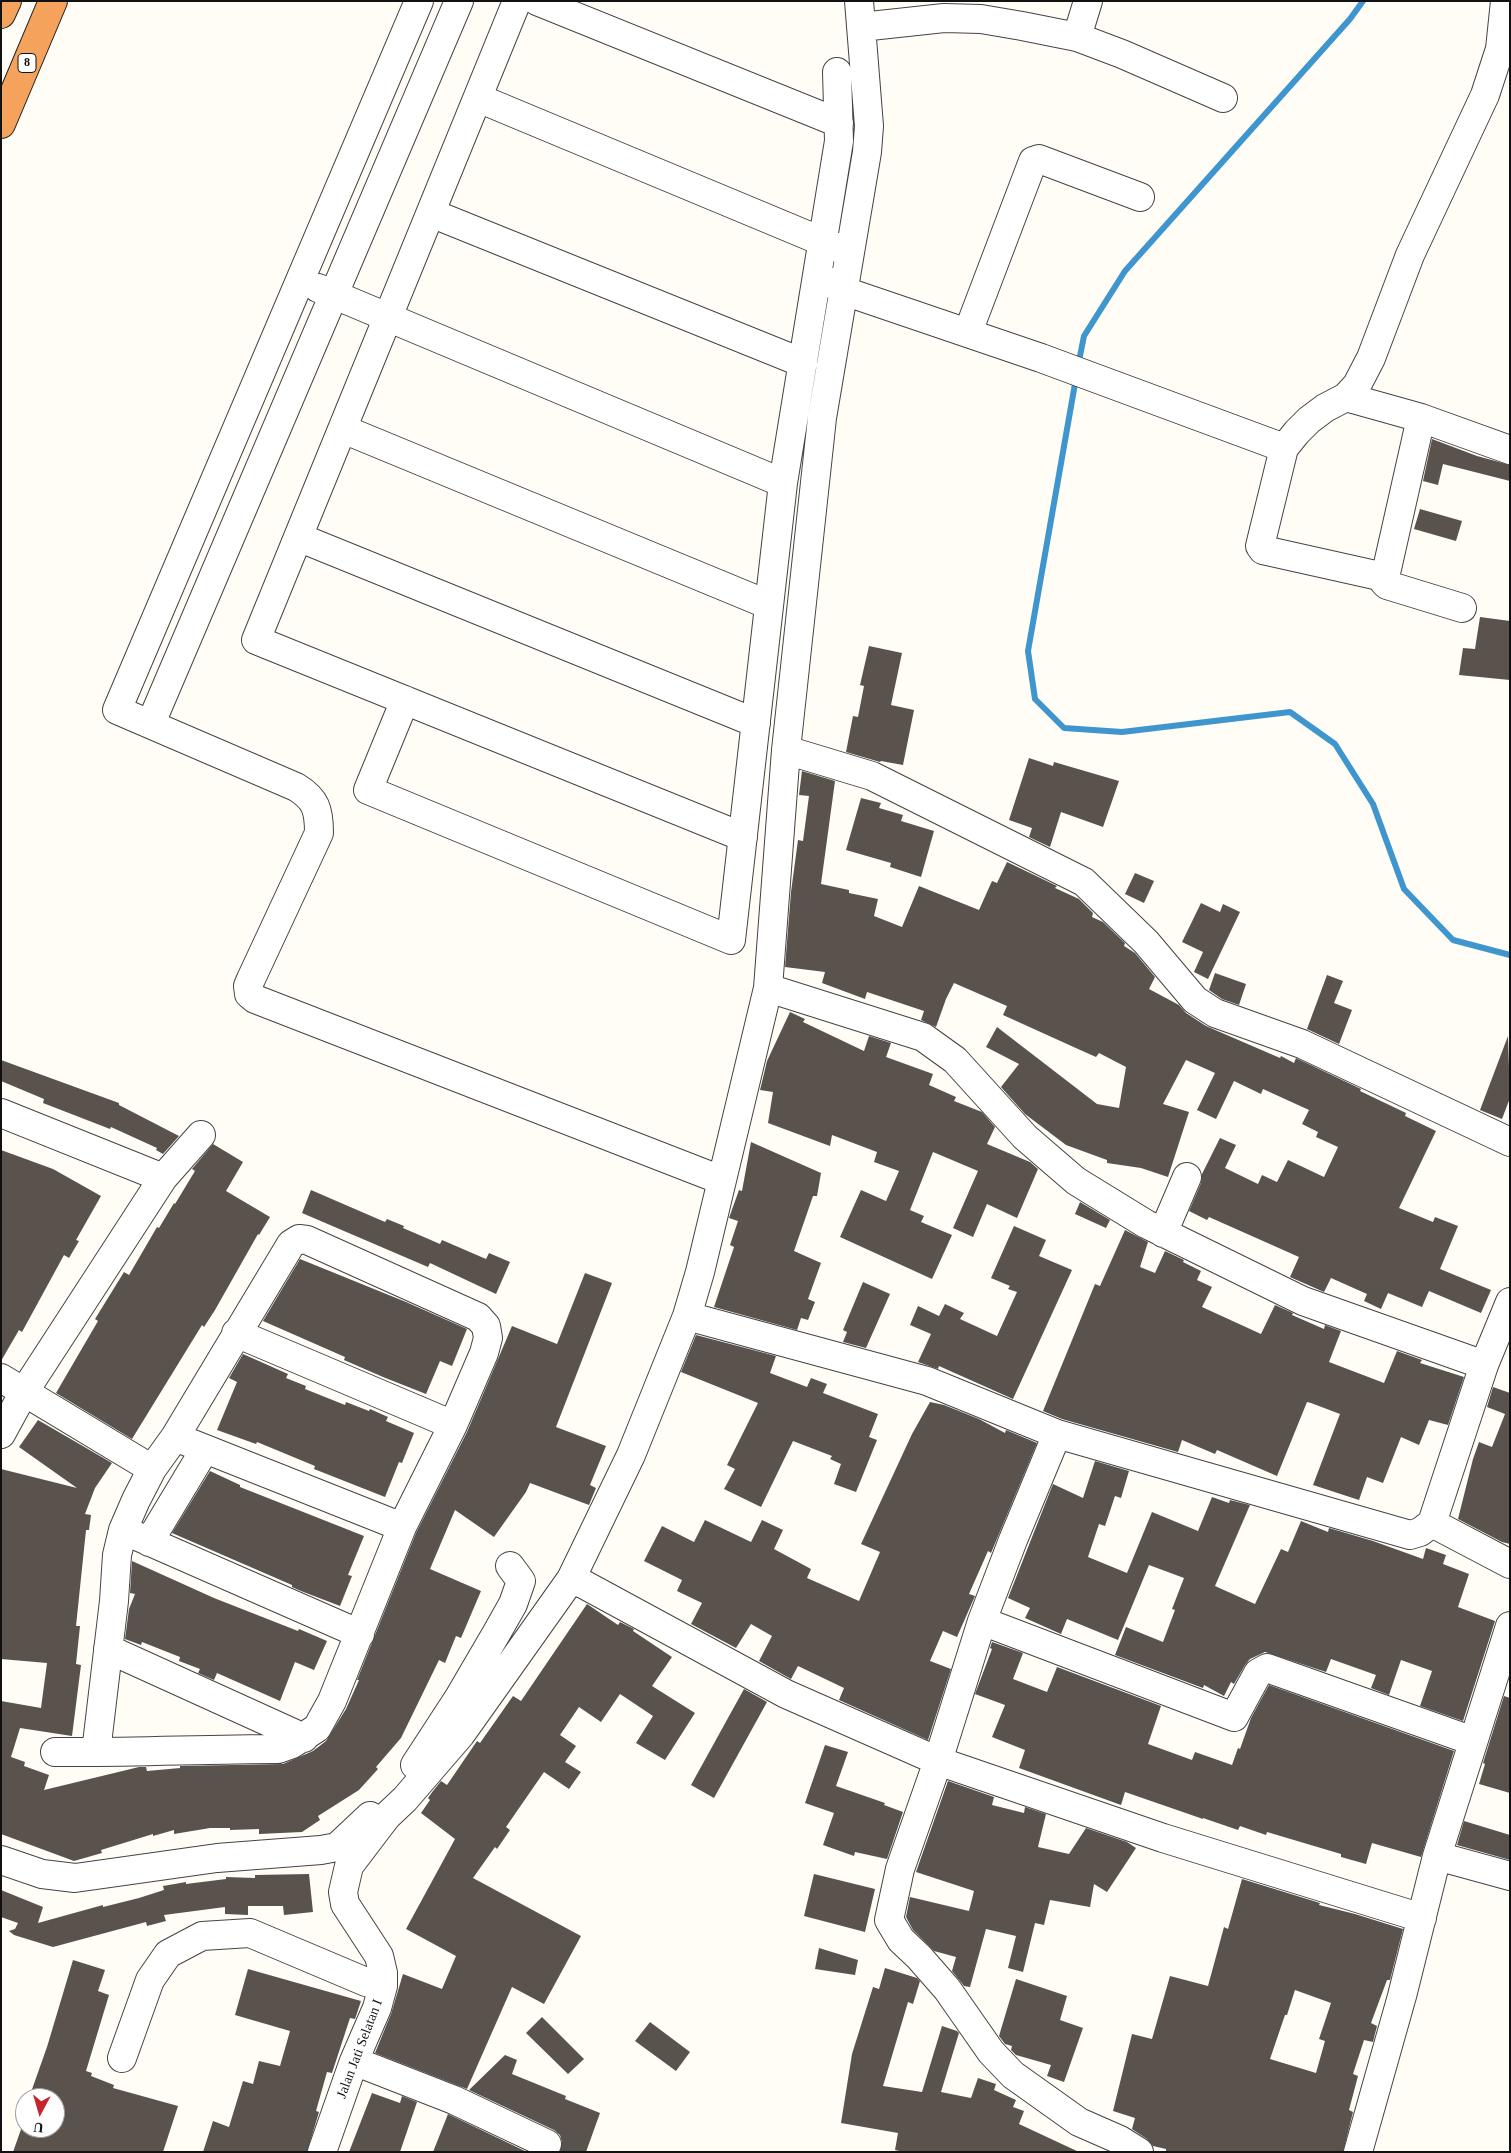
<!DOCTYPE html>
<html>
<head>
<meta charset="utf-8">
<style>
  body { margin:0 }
  #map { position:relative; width:1511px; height:2153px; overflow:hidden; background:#fffdf5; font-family:Georgia,serif }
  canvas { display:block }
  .frame { position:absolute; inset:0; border:2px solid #111; pointer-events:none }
  .north { position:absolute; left:15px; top:2088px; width:50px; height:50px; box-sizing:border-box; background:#fff; border:1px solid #a0a0a0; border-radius:50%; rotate:186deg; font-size:14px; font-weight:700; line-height:20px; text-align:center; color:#111 }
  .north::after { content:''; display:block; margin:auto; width:18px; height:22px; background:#c4262e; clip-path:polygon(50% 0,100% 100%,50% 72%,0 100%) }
</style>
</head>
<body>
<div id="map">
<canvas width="1511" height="2153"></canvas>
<div class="frame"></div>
<div class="north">U</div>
</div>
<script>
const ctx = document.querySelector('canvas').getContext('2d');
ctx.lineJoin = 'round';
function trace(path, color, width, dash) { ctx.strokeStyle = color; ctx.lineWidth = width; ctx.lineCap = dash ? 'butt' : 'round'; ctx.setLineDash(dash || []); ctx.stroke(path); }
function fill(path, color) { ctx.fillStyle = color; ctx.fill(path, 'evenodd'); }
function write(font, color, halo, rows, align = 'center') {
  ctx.font = font + ' Georgia,serif'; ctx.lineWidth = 5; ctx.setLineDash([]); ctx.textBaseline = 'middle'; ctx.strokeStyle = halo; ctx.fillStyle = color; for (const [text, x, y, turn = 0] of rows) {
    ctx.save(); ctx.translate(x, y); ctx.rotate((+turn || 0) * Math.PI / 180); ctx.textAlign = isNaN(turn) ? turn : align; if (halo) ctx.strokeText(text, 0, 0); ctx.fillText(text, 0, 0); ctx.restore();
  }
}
trace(new Path2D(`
  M 1078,366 L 1084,336 L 1125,271 L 1350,19 L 1363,1
  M 1076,378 L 1028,651 L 1035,699 L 1064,728 L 1122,732 L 1290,712 L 1335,744 L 1373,804 L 1404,889 L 1453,940 L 1510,955`), '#3f96cf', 6);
fill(new Path2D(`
  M 1432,439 L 1477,456 L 1510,465 L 1510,481 L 1443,464 L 1438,485 L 1423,481 Z
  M 1420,509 L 1462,521 L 1456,541 L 1414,529 Z
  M 1480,617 L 1510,621 L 1510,680 L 1459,675 L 1463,648 L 1475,649 Z
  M 869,646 L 902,653 L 891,705 L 914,710 L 903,765 L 881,761 L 880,762 L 846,752 L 853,716 L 858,717 L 864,686 L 860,685 Z
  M 1029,758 L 1053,766 L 1054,762 L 1119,781 L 1103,827 L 1061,812 L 1050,847 L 1029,837 L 1032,828 L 1009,820 Z
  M 802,771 L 835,781 L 821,884 L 849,890 L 849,893 L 878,899 L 874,916 L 902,927 L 919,886 L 979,910 L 992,881 L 997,883 L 1007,862 L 1057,886 L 1055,888 L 1079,899 L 1093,913 L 1092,917 L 1103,922 L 1125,943 L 1124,946 L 1135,953 L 1155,977 L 1149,989 L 1179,1005 L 1186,1013 L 1206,1026 L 1280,1058 L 1281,1056 L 1294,1063 L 1296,1058 L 1361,1089 L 1360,1091 L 1406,1113 L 1405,1116 L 1436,1131 L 1399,1208 L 1433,1222 L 1435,1217 L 1458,1226 L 1440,1269 L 1491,1290 L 1481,1313 L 1429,1291 L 1422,1307 L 1388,1293 L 1381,1309 L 1364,1301 L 1367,1294 L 1331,1278 L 1324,1292 L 1290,1277 L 1299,1257 L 1209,1217 L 1207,1220 L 1189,1211 L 1201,1183 L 1202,1174 L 1220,1138 L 1236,1145 L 1225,1168 L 1258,1184 L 1262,1175 L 1277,1182 L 1288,1160 L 1324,1177 L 1338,1147 L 1316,1137 L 1318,1132 L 1302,1124 L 1309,1110 L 1263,1089 L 1261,1094 L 1234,1081 L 1216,1119 L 1197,1110 L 1215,1073 L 1186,1060 L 1163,1104 L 1189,1112 L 1168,1177 L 1141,1168 L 1107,1163 L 1107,1160 L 1066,1145 L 1025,1114 L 1001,1087 L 1019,1064 L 986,1047 L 997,1027 L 1097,1104 L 1119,1108 L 1126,1067 L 1099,1053 L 1096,1057 L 1078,1049 L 1003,1015 L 1007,1006 L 954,983 L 946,999 L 936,1027 L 921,1020 L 924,1011 L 867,992 L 865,999 L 822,983 L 825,972 L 785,967 L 791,892 L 798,840 L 803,841 L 809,796 L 799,795 Z
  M 861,798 L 881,803 L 879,808 L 903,815 L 901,821 L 934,831 L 921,877 L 890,867 L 891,863 L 846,850 Z
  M 1135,873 L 1154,881 L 1144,903 L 1125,894 Z
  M 1201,903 L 1220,912 L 1223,904 L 1240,912 L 1208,979 L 1194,972 L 1203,952 L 1182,942 Z
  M 1215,973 L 1246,984 L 1239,1005 L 1222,999 L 1209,990 Z
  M 1327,975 L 1343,981 L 1334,1003 L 1352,1010 L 1339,1044 L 1307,1029 Z
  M 790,1012 L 805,1019 L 803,1022 L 864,1051 L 869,1036 L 891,1043 L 886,1057 L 933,1074 L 929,1085 L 956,1097 L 954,1101 L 982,1112 L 995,1127 L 987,1144 L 1030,1162 L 1038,1169 L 1017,1218 L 987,1204 L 973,1237 L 953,1228 L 978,1171 L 933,1152 L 910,1210 L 924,1216 L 921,1222 L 952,1235 L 932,1279 L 840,1237 L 861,1190 L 886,1201 L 899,1171 L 874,1162 L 877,1152 L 832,1135 L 830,1146 L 768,1123 L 773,1092 L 760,1090 L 762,1082 L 767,1061 Z
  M 1508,1036 L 1510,1098 L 1502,1119 L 1480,1110 Z
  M 1,1060 L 119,1103 L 119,1105 L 179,1136 L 163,1154 L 156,1150 L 157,1148 L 111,1127 L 110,1129 L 43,1103 L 44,1099 L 1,1081 Z
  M 751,1142 L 821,1173 L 817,1196 L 813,1196 L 794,1251 L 821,1263 L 808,1299 L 815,1302 L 808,1320 L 801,1318 L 797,1330 L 714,1307 L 734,1247 L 730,1245 L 738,1221 L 729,1218 L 739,1190 L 742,1191 Z
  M 213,1144 L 243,1162 L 226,1191 L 270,1217 L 259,1235 L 258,1234 L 215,1310 L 204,1327 L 202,1325 L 132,1439 L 56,1393 L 98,1321 L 95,1319 L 124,1272 L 129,1275 L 157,1227 L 159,1228 L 174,1203 L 175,1204 L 195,1171 L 192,1169 Z
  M 1,1150 L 53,1169 L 101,1196 L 76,1240 L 79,1241 L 69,1258 L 64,1255 L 22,1332 L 19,1330 L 1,1361 Z
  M 311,1190 L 385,1222 L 387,1219 L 404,1226 L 403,1228 L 440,1244 L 442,1240 L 486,1259 L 489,1253 L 510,1262 L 496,1294 L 430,1263 L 428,1267 L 302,1213 Z
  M 1080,1202 L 1110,1220 L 1106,1228 L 1075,1214 Z
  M 1014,1226 L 1046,1240 L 1039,1256 L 1072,1270 L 1013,1399 L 939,1366 L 938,1369 L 918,1362 L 931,1334 L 910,1325 L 918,1306 L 939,1316 L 945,1304 L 964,1313 L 960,1319 L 997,1336 L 1017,1292 L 1008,1289 L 1010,1286 L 991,1278 Z
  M 1125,1230 L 1148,1242 L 1140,1267 L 1155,1273 L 1165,1251 L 1184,1260 L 1183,1262 L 1201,1271 L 1197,1280 L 1212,1287 L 1202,1307 L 1261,1334 L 1275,1305 L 1293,1313 L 1292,1315 L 1324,1329 L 1325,1325 L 1341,1331 L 1329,1362 L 1384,1383 L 1397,1351 L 1422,1360 L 1420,1363 L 1464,1377 L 1448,1425 L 1429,1420 L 1419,1445 L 1401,1437 L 1383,1483 L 1367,1477 L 1359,1500 L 1313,1485 L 1340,1414 L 1311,1403 L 1307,1402 L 1277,1476 L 1217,1450 L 1215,1454 L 1182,1440 L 1178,1452 L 1062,1419 L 1043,1411 L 1095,1284 L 1100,1286 Z
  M 300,1259 L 406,1302 L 467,1329 L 452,1366 L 440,1361 L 426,1394 L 383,1377 L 344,1360 L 345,1357 L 263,1321 Z
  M 585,1273 L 612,1283 L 556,1427 L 606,1446 L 590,1485 L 596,1488 L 589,1505 L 530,1483 L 526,1492 L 494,1537 L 455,1510 L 430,1569 L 481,1591 L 461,1638 L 456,1636 L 445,1663 L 439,1660 L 401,1738 L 376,1767 L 378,1769 L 359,1790 L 318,1816 L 320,1820 L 302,1832 L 259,1834 L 259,1829 L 230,1830 L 230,1828 L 210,1828 L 174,1834 L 174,1830 L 153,1836 L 153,1834 L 101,1850 L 102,1853 L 74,1861 L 1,1834 L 1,1701 L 41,1708 L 47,1663 L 1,1659 L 1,1469 L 77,1488 L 19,1447 L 38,1420 L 112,1463 L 95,1488 L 85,1514 L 91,1515 L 89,1530 L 86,1530 L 76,1626 L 80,1626 L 76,1664 L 81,1665 L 72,1736 L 20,1728 L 11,1757 L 25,1762 L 24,1766 L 49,1775 L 44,1790 L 139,1767 L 146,1767 L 147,1771 L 180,1768 L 180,1766 L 283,1764 L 313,1751 L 326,1741 L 346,1709 L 359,1680 L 357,1680 L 416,1533 L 467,1432 L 512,1326 L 557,1344 Z
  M 863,1282 L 890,1294 L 866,1348 L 843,1342 L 847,1332 L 843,1330 Z
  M 696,1335 L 776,1356 L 770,1373 L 807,1387 L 811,1378 L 827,1384 L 823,1393 L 878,1414 L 869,1437 L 877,1440 L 856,1492 L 834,1484 L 841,1464 L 830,1459 L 832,1456 L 793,1441 L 761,1507 L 724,1489 L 735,1469 L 727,1465 L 758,1403 L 681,1372 Z
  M 243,1354 L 288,1374 L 286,1378 L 306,1386 L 305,1389 L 345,1405 L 346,1402 L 369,1411 L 370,1409 L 388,1417 L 386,1421 L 414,1433 L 402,1463 L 399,1462 L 385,1497 L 314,1469 L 315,1466 L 257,1442 L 256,1444 L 217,1430 L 237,1382 L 229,1378 Z
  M 1493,1387 L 1510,1393 L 1510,1544 L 1502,1542 L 1458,1519 L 1473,1459 L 1479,1442 L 1492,1447 L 1505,1414 L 1487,1407 Z
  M 930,1402 L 944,1405 L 979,1419 L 1005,1433 L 1006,1430 L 1037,1443 L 991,1553 L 988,1551 L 969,1594 L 975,1596 L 957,1637 L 943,1631 L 930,1661 L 951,1669 L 928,1740 L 839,1700 L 844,1688 L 798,1666 L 791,1679 L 759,1661 L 772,1636 L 751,1624 L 736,1648 L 691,1624 L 702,1603 L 677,1591 L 682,1580 L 644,1561 L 662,1526 L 694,1542 L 705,1520 L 751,1542 L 762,1520 L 783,1530 L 774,1549 L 811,1569 L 807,1578 L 859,1601 L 880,1552 L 861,1544 L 912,1434 Z
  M 1095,1461 L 1129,1471 L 1121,1498 L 1115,1496 L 1105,1526 L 1099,1524 L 1088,1557 L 1127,1573 L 1152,1512 L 1198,1531 L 1212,1497 L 1229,1503 L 1230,1500 L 1250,1505 L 1215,1586 L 1255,1604 L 1281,1549 L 1288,1552 L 1301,1521 L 1328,1532 L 1329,1528 L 1373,1541 L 1423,1559 L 1426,1548 L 1446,1555 L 1443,1564 L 1469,1574 L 1458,1607 L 1495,1621 L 1463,1721 L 1420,1706 L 1432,1671 L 1401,1660 L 1389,1695 L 1371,1688 L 1376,1675 L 1331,1659 L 1326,1672 L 1265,1652 L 1250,1659 L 1245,1665 L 1234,1684 L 1231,1682 L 1224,1696 L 1204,1685 L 1203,1688 L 1115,1655 L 1126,1627 L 1163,1642 L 1175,1610 L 1172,1609 L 1184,1578 L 1149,1565 L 1118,1640 L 1067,1619 L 1061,1634 L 1025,1618 L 1030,1608 L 1008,1598 L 1053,1484 L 1083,1498 Z
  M 210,1471 L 240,1485 L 240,1487 L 364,1536 L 348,1575 L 352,1576 L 340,1606 L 301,1591 L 292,1587 L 292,1585 L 172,1533 Z
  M 132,1561 L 214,1598 L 298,1631 L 299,1629 L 327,1641 L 314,1670 L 295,1662 L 280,1701 L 217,1673 L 214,1680 L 198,1673 L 200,1669 L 179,1661 L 180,1657 L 142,1642 L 141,1645 L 125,1639 L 129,1609 L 135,1594 L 130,1593 Z
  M 587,1604 L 618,1625 L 620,1622 L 634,1629 L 633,1631 L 672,1657 L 652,1686 L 695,1713 L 665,1760 L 636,1743 L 653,1716 L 620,1694 L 601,1722 L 579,1707 L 560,1735 L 576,1746 L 565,1762 L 581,1772 L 569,1789 L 544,1772 L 506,1827 L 510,1830 L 497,1849 L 495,1847 L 473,1878 L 581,1936 L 544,2004 L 512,1987 L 467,2089 L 375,2053 L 391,2014 L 403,1974 L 442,1989 L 456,1956 L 406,1929 L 455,1839 L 421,1813 L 430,1800 L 428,1798 L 433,1791 L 441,1781 L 447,1785 L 477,1741 L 480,1743 L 513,1696 L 521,1701 Z
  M 992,1642 L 1023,1653 L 1013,1679 L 1047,1692 L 1057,1667 L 1161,1706 L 1148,1744 L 1192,1760 L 1195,1752 L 1232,1765 L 1238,1748 L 1240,1749 L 1251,1718 L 1269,1685 L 1454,1751 L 1421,1857 L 1372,1843 L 1366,1864 L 1341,1857 L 1341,1854 L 1267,1832 L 1266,1835 L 1240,1826 L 1238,1830 L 1203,1818 L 1203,1819 L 1125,1792 L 1121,1805 L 1019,1768 L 1025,1750 L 992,1737 L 1005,1705 L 975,1694 L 992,1649 L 990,1648 Z
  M 744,1689 L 767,1702 L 714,1798 L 691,1785 Z
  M 1504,1696 L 1510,1698 L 1510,1793 L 1479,1784 L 1485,1764 L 1483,1763 Z
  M 825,1745 L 848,1752 L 836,1786 L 885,1803 L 884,1805 L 903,1812 L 887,1859 L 855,1852 L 854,1856 L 823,1845 L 834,1813 L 805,1803 Z
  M 948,1781 L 994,1797 L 992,1805 L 1024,1813 L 1025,1807 L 1046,1814 L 1038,1847 L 1069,1854 L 1086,1828 L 1127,1842 L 1136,1848 L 1107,1892 L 1094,1884 L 1090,1907 L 1050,1900 L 1044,1925 L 1035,1923 L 1023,1972 L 1008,1968 L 1016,1936 L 986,1929 L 970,1987 L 964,1986 L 952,1971 L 956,1957 L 934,1951 L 913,1930 L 906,1917 L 910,1897 L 969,1911 L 974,1891 L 916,1872 Z
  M 1464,1821 L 1510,1835 L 1510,1860 L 1457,1845 Z
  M 309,1874 L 313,1912 L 284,1915 L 283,1906 L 248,1906 L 248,1915 L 225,1914 L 225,1907 L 164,1915 L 166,1921 L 147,1926 L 146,1922 L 53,1947 L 14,1935 L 9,1931 L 15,1929 L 18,1923 L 1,1917 L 1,1890 L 43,1907 L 38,1923 L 103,1905 L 103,1907 L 139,1898 L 164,1890 L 163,1886 L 186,1882 L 186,1884 L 226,1879 L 226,1877 L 255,1878 L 255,1875 Z
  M 814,1874 L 875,1889 L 865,1932 L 804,1916 Z
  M 1242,1879 L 1320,1903 L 1319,1905 L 1355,1914 L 1403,1929 L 1390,1980 L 1387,1980 L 1371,2023 L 1377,2026 L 1373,2042 L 1364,2040 L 1353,2074 L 1358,2076 L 1349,2110 L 1353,2112 L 1343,2152 L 1166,2152 L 1166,2149 L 1153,2146 L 1147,2139 L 1132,2129 L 1135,2118 L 1113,2111 L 1132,2034 L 1152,2039 L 1170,1976 L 1208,1986 L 1224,1927 L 1228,1929 ZM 1295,1990 L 1331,2003 L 1319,2039 L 1325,2041 L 1316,2073 L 1270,2059 L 1285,2015 L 1287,2015 Z
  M 819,1948 L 858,1960 L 855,1975 L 815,1969 Z
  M 73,1960 L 105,1970 L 98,1991 L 109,1995 L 86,2071 L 92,2073 L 91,2076 L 114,2085 L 113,2088 L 178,2106 L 163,2152 L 13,2152 L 25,2118 L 25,2128 L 55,2128 L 55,2098 L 32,2098 L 33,2096 L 30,2095 L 47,2047 Z
  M 885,1968 L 917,1978 L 920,1981 L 913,2004 L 908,2002 L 883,2086 L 922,2092 L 942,2026 L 957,2031 L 959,2033 L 941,2092 L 971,2098 L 978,2078 L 996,2084 L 994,2090 L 1016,2100 L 1013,2107 L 1024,2111 L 1019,2124 L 1079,2152 L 903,2152 L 895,2150 L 898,2133 L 841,2123 L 852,2054 L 873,1987 L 879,1989 Z
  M 248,1969 L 361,2001 L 355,2019 L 350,2018 L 332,2073 L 327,2072 L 316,2111 L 319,2112 L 307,2152 L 203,2152 L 213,2121 L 229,2127 L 243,2081 L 253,2084 L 259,2061 L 280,2066 L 290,2031 L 235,2015 Z
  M 1016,1979 L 1067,1996 L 1060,2020 L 1083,2028 L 1064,2082 L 1047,2076 L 1051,2065 L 1016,2055 L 1011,2050 L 1012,2046 L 1005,2044 L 999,2036 Z
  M 542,2017 L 584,2059 L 568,2074 L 526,2033 Z
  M 650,2022 L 690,2052 L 676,2071 L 635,2041 Z
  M 505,2055 L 517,2060 L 512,2074 L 566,2096 L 565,2099 L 600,2113 L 586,2152 L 560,2152 L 562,2142 L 560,2135 L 554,2130 L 469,2090 Z
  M 372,2093 L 400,2103 L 402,2096 L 417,2102 L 400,2152 L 349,2152 Z
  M 448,2114 L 527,2152 L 433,2152 Z`), '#5a524d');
const minor = new Path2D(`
  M 419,1 L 117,710 L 296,787 C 316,799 319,810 319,833 L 251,979 L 248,986 L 249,994 L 255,999 L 721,1180
  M 517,1 L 256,640 L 743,837
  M 537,1 L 839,123
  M 861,27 L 944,18 L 981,19 L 1022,26 L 1077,37 L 1122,54 L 1223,98
  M 1077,37 L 1088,1
  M 478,98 L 838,248
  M 431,213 L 803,363
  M 828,281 L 844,291 L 1041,358 L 1284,448
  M 318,288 L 783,483
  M 968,332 L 1033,161 L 1039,159 L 1140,197
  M 1346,397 L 1421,418 L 1510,450
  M 1421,418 L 1384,582 L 1387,585 L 1462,608
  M 343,429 L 769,605
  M 298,537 L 756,723
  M 1384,577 L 1263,550 L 1260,546 L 1284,448 L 1297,432 L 1309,420 L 1325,408 L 1346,397 L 1357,385 L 1371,358 L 1410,255 L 1485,95 L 1500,49 L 1505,1
  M 405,700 L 368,790 L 731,940 L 783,483 L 839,141 L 837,72
  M 151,723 L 459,1
  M 786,750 L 872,776 L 1084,882 L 1146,942 L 1195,1000 L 1215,1013 L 1302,1044 L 1510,1142
  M 768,988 L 786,750 L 822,418 L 867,152 L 869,126 L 859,1
  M 1,1113 L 163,1178 L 24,1392 L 1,1434
  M 163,1178 L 201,1135
  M 1163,1233 L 1187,1177
  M 687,1316 L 927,1381 L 1057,1434 L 1410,1535 L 1420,1532 L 1432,1523 L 1510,1564
  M 236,1333 L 453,1425
  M 1,1378 L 152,1469
  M 1057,1434 L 1013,1540 L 982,1621 L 938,1761 L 900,1869 L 889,1920 L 901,1940 L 919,1957 L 947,1989 L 991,2052 L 1013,2075 L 1079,2122 L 1120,2140 L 1139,2152
  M 175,1437 L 402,1527
  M 1432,1523 L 1484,1365 L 1510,1302
  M 123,1530 L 360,1634
  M 149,1542 L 205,1449
  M 571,1579 L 631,1455 L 687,1316 L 700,1272 L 768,988 L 923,1037 L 955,1060 L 1025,1137 L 1076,1181 L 1146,1224 L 1303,1301 L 1484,1365
  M 982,1621 L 1234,1717 L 1258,1673 L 1267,1668 L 1473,1741
  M 108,1649 L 304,1738
  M 55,1752 C 129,1753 204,1749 278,1749 L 292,1744 L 317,1728 L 332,1701 L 402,1527 L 453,1425 L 484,1353 L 488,1338 L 486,1326 L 478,1317 L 307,1240 L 299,1239 L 291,1244 L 175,1437 L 152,1469 L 136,1500 L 123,1530 L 117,1555 L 114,1601 L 96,1752
  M 415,1765 L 458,1699 L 496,1634 L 513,1604 L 521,1581 L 510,1566
  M 1437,1856 L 1510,1876
  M 1,1860 L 42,1874 L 75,1878 L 217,1858 L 321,1850 L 337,1847 L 370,1816
  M 122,2058 L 150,1980 L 168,1954 L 202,1936 L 250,1933 L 366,1982 L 383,1986
  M 354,2061 L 454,2100 L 547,2144
  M 322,2152 L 354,2061 L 377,2008 L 383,1986 L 383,1973 L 379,1956 L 345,1904 L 343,1892 L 349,1866 L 387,1816 L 405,1799 L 461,1734 L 571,1579 L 585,1585 L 786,1694 L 938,1761 L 1163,1838 L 1422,1918
  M 1358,2152 L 1402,1996 L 1437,1856 L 1510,1626`);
const highway = new Path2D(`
  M 1,14 L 7,1
  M 1,124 L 53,1`);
trace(minor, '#444', 30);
trace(highway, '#222', 30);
trace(minor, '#fff', 28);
trace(highway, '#f5a25d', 28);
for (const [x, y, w] of [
  [27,63,18]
]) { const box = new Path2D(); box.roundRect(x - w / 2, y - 9.5, w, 19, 4); ctx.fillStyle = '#fff'; ctx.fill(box); trace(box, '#111', 1); }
write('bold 12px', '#111', null, [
  ["8",27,63]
]);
write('14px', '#111', '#fff', [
  ["Jalan Jati Selatan I",360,2049,-69]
]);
</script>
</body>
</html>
